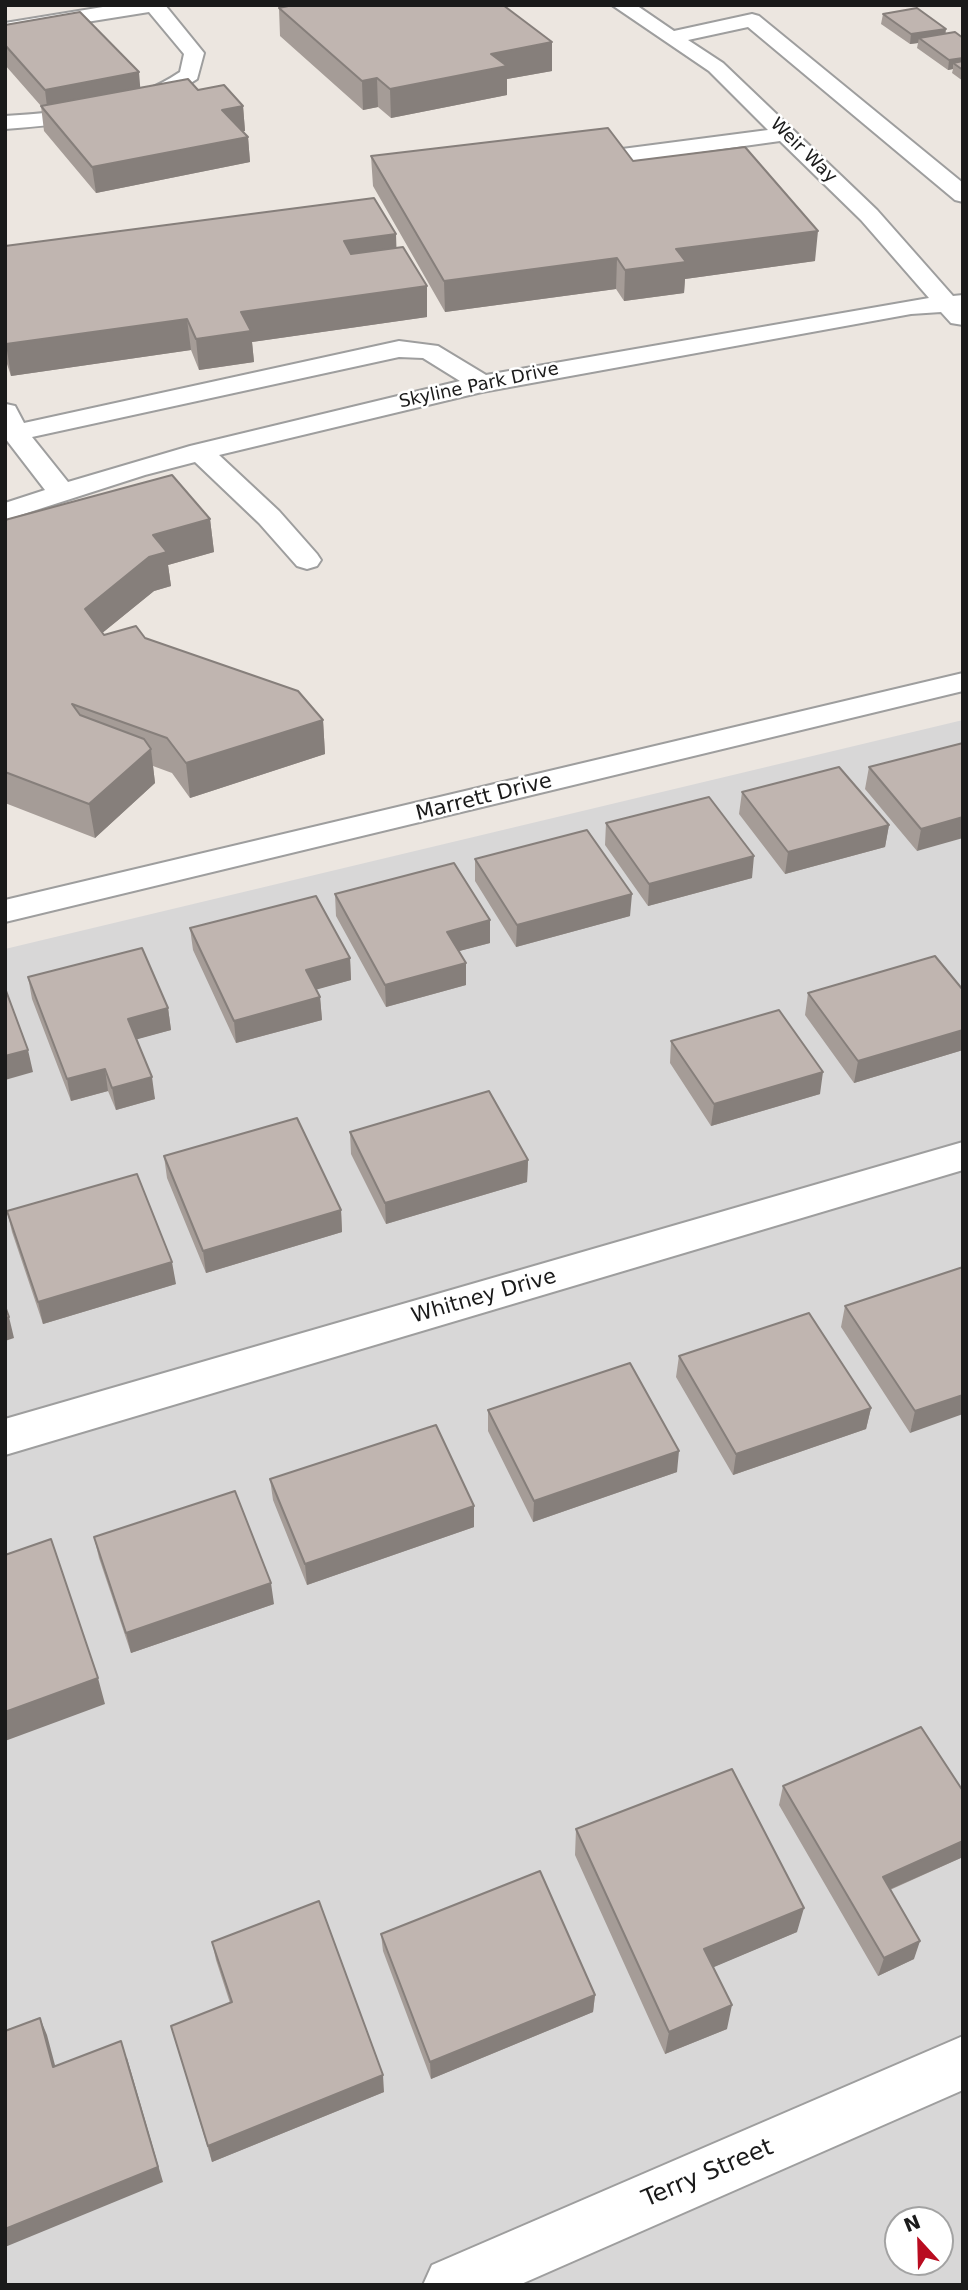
<!DOCTYPE html>
<html>
<head>
<meta charset="utf-8">
<style>
  body { margin:0 }
  #map { position:relative; width:968px; height:2290px; overflow:hidden; background:#ece6e0; font-family:"DejaVu Sans",sans-serif }
  canvas { display:block }
  .frame { position:absolute; inset:0; border:7px solid #1a1a1a; pointer-events:none }
  .north { position:absolute; left:884px; top:2206px; width:70px; height:70px; box-sizing:border-box; background:#fff; border:2px solid #a3a3a3; border-radius:50%; rotate:338deg; font-size:19px; font-weight:700; line-height:28px; text-align:center; color:#1a1a1a }
  .north::after { content:''; display:block; margin:auto; width:24px; height:32px; background:#b90c20; clip-path:polygon(50% 0,100% 100%,50% 72%,0 100%) }
</style>
</head>
<body>
<div id="map">
<canvas width="968" height="2290"></canvas>
<div class="frame"></div>
<div class="north">N</div>
</div>
<script>
const ctx = document.querySelector('canvas').getContext('2d');
ctx.lineJoin = 'round';
function fill(path, color) { ctx.fillStyle = color; ctx.fill(path, 'evenodd'); }
function trace(path, color, width, dash) { ctx.strokeStyle = color; ctx.lineWidth = width; ctx.lineCap = dash ? 'butt' : 'round'; ctx.setLineDash(dash || []); ctx.stroke(path); }
function write(font, color, halo, rows, align = 'center') {
  ctx.font = font + ' "DejaVu Sans",sans-serif'; ctx.lineWidth = 5; ctx.setLineDash([]); ctx.textBaseline = 'middle'; ctx.strokeStyle = halo; ctx.fillStyle = color; for (const [text, x, y, turn = 0] of rows) {
    ctx.save(); ctx.translate(x, y); ctx.rotate((+turn || 0) * Math.PI / 180); ctx.textAlign = isNaN(turn) ? turn : align; if (halo) ctx.strokeText(text, 0, 0); ctx.fillText(text, 0, 0); ctx.restore();
  }
}
fill(new Path2D(`
  M 963,720 L 963,2285 L 5,2285 L 5,949 ZM 898,2220 L 940,2220 L 940,2262 L 898,2262 Z`), '#d8d7d7');
const minor = new Path2D(`
  M 115,5 L 165,5 L 204,53 L 197,79 C 140,117 72,124 5,129 L 5,116 C 66,112 128,107 180,72 L 184,54 L 149,12 L 5,35 L 5,23 Z
  M 612,5 L 636,5 L 674,31 L 752,14 L 759,16 L 963,183 L 963,202 L 955,200 L 748,27 L 688,40 L 723,63 L 877,210 L 953,296 L 963,295 L 963,325 L 951,323 L 941,312 L 911,314 L 482,392 L 219,455 L 279,511 L 317,554 L 321,560 L 317,566 L 307,569 L 297,566 L 259,523 L 195,462 L 145,475 L 5,520 L 5,503 L 45,490 L 5,438 L 6,404 L 15,406 L 24,423 L 399,341 L 438,346 L 486,375 L 929,298 L 861,220 L 780,141 L 622,163 L 614,161 L 611,156 L 614,151 L 622,149 L 768,130 L 709,71 ZM 399,357 L 423,358 L 460,381 L 190,446 L 68,482 L 32,437 Z
  M 963,673 L 963,691 L 5,922 L 5,900 Z
  M 963,1142 L 963,1170 L 5,1455 L 5,1419 Z
  M 963,2036 L 963,2090 L 519,2285 L 423,2285 L 432,2265 Z`);
trace(minor, '#9e9e9e', 4);
fill(minor, '#fff');
fill(new Path2D(`
  M 279,8 L 552,71 L 507,79 L 507,95 L 391,118 L 378,107 L 363,110 L 280,36 Z
  M 883,14 L 963,38 L 963,81 L 952,73 L 953,69 L 948,70 L 917,48 L 918,43 L 910,44 L 881,24 Z
  M 5,25 L 140,88 L 198,90 L 243,106 L 245,131 L 242,131 L 248,137 L 250,162 L 96,193 L 44,131 L 41,106 L 5,65 Z
  M 371,156 L 633,161 L 815,261 L 685,279 L 684,293 L 624,301 L 616,289 L 445,312 L 373,186 Z
  M 5,246 L 397,248 L 427,317 L 252,342 L 254,362 L 199,370 L 191,350 L 11,376 L 5,358 Z
  M 210,519 L 214,552 L 168,565 L 171,586 L 154,591 L 102,633 L 104,635 L 145,638 L 323,720 L 325,754 L 190,798 L 172,773 L 153,766 L 155,783 L 95,838 L 5,803 L 5,520 Z
  M 963,743 L 917,851 L 865,789 L 869,767 Z
  M 742,792 L 889,825 L 885,847 L 785,874 L 739,814 Z
  M 606,823 L 752,878 L 648,906 L 605,845 Z
  M 475,859 L 630,916 L 516,947 L 475,881 Z
  M 335,894 L 490,920 L 490,943 L 459,951 L 466,963 L 466,985 L 386,1007 L 336,916 Z
  M 190,928 L 350,958 L 351,980 L 316,989 L 320,997 L 322,1020 L 236,1043 L 193,950 Z
  M 28,977 L 168,1008 L 171,1030 L 136,1039 L 155,1099 L 116,1110 L 108,1091 L 71,1101 L 32,999 Z
  M 963,990 L 963,1050 L 854,1083 L 805,1015 L 808,993 Z
  M 671,1041 L 820,1094 L 711,1126 L 670,1063 Z
  M 350,1132 L 528,1160 L 527,1182 L 386,1224 L 351,1154 Z
  M 164,1156 L 341,1210 L 342,1232 L 206,1273 L 167,1178 Z
  M 7,1211 L 176,1284 L 43,1324 L 12,1232 Z
  M 963,1267 L 910,1433 L 841,1327 L 845,1306 Z
  M 679,1356 L 871,1408 L 866,1429 L 733,1475 L 676,1377 Z
  M 488,1410 L 677,1472 L 533,1522 L 488,1431 Z
  M 270,1479 L 474,1506 L 474,1527 L 307,1585 L 273,1500 Z
  M 94,1537 L 274,1604 L 131,1653 L 99,1558 Z
  M 783,1786 L 963,1791 L 963,1857 L 890,1890 L 914,1959 L 878,1976 L 779,1805 Z
  M 576,1829 L 797,1932 L 713,1967 L 727,2029 L 665,2054 L 575,1855 Z
  M 381,1934 L 595,1995 L 593,2012 L 431,2079 L 383,1951 Z
  M 212,1942 L 384,2092 L 212,2162 L 171,2026 L 230,2003 L 216,1960 Z`), '#a59c97');
fill(new Path2D(`
  M 946,29 L 945,38 L 919,38 L 918,43 L 910,44 L 911,34 Z
  M 552,42 L 552,71 L 507,79 L 507,95 L 391,118 L 390,89 L 491,54 Z
  M 963,58 L 963,67 L 953,63 L 953,69 L 948,70 L 949,60 Z
  M 139,72 L 141,97 L 48,115 L 45,90 Z
  M 377,78 L 378,107 L 363,110 L 362,81 Z
  M 243,106 L 245,131 L 224,135 L 222,110 Z
  M 248,137 L 250,162 L 96,193 L 92,167 Z
  M 818,231 L 815,261 L 685,279 L 684,293 L 624,301 L 625,270 L 676,249 Z
  M 396,234 L 397,265 L 345,272 L 344,241 Z
  M 617,258 L 616,289 L 445,312 L 444,281 Z
  M 427,286 L 427,317 L 252,342 L 254,362 L 199,370 L 196,339 L 241,312 Z
  M 187,319 L 191,350 L 11,376 L 6,344 Z
  M 210,519 L 214,552 L 168,565 L 171,586 L 154,591 L 90,643 L 85,609 L 153,535 Z
  M 323,720 L 325,754 L 190,798 L 186,763 Z
  M 151,749 L 155,783 L 95,838 L 89,804 Z
  M 963,817 L 963,838 L 917,851 L 921,829 Z
  M 889,825 L 885,847 L 785,874 L 788,852 Z
  M 754,856 L 752,878 L 648,906 L 649,884 Z
  M 632,894 L 630,916 L 516,947 L 517,925 Z
  M 490,920 L 490,943 L 448,954 L 447,932 Z
  M 350,958 L 351,980 L 308,992 L 306,970 Z
  M 466,963 L 466,985 L 386,1007 L 385,985 Z
  M 320,997 L 322,1020 L 236,1043 L 234,1021 Z
  M 168,1008 L 171,1030 L 131,1041 L 128,1019 Z
  M 963,1030 L 963,1050 L 854,1083 L 858,1061 Z
  M 28,1050 L 33,1072 L 5,1080 L 5,1056 Z
  M 105,1069 L 108,1091 L 71,1101 L 67,1079 Z
  M 823,1072 L 820,1094 L 711,1126 L 714,1104 Z
  M 152,1077 L 155,1099 L 116,1110 L 112,1088 Z
  M 528,1160 L 527,1182 L 386,1224 L 385,1203 Z
  M 341,1210 L 342,1232 L 206,1273 L 203,1251 Z
  M 172,1262 L 176,1284 L 43,1324 L 38,1302 Z
  M 9,1317 L 14,1338 L 5,1341 L 5,1318 Z
  M 963,1395 L 963,1414 L 910,1433 L 915,1411 Z
  M 871,1408 L 866,1429 L 733,1475 L 736,1454 Z
  M 679,1451 L 677,1472 L 533,1522 L 534,1501 Z
  M 474,1506 L 474,1527 L 307,1585 L 305,1564 Z
  M 271,1583 L 274,1604 L 131,1653 L 126,1633 Z
  M 98,1678 L 105,1704 L 5,1741 L 5,1712 Z
  M 963,1841 L 963,1857 L 877,1895 L 883,1877 Z
  M 804,1908 L 797,1932 L 700,1973 L 704,1949 Z
  M 920,1941 L 914,1959 L 878,1976 L 884,1958 Z
  M 595,1995 L 593,2012 L 431,2079 L 430,2062 Z
  M 732,2005 L 727,2029 L 665,2054 L 669,2032 Z
  M 40,2018 L 47,2035 L 60,2084 L 53,2067 Z
  M 127,2058 L 163,2182 L 5,2247 L 5,2229 Z
  M 383,2075 L 384,2092 L 212,2162 L 208,2146 Z`), '#867f7b');
const building = new Path2D(`
  M 293,5 L 503,5 L 552,42 L 491,54 L 507,66 L 390,89 L 377,78 L 362,81 L 279,8 Z
  M 917,8 L 946,29 L 911,34 L 883,14 Z
  M 80,12 L 139,72 L 45,90 L 5,45 L 5,25 Z
  M 955,32 L 963,38 L 963,58 L 949,60 L 919,38 Z
  M 963,61 L 963,70 L 953,63 Z
  M 188,79 L 198,90 L 224,85 L 243,106 L 222,110 L 248,137 L 92,167 L 41,106 Z
  M 608,128 L 633,161 L 745,147 L 818,231 L 676,249 L 686,262 L 625,270 L 617,258 L 444,281 L 371,156 Z
  M 374,198 L 396,234 L 344,241 L 351,254 L 403,247 L 427,286 L 241,312 L 251,331 L 196,339 L 187,319 L 6,344 L 5,246 Z
  M 172,475 L 210,519 L 153,535 L 167,552 L 149,557 L 85,609 L 104,635 L 136,626 L 145,638 L 298,691 L 323,720 L 186,763 L 167,738 L 72,704 L 80,715 L 144,739 L 151,749 L 89,804 L 5,772 L 5,520 Z
  M 963,743 L 963,817 L 921,829 L 869,767 Z
  M 839,767 L 889,825 L 788,852 L 742,792 Z
  M 709,797 L 754,856 L 649,884 L 606,823 Z
  M 587,830 L 632,894 L 517,925 L 475,859 Z
  M 454,863 L 490,920 L 447,932 L 466,963 L 385,985 L 335,894 Z
  M 316,896 L 350,958 L 306,970 L 320,997 L 234,1021 L 190,928 Z
  M 142,948 L 168,1008 L 128,1019 L 152,1077 L 112,1088 L 105,1069 L 67,1079 L 28,977 Z
  M 935,956 L 963,990 L 963,1030 L 858,1061 L 808,993 Z
  M 5,988 L 28,1050 L 5,1056 Z
  M 779,1010 L 823,1072 L 714,1104 L 671,1041 Z
  M 489,1091 L 528,1160 L 385,1203 L 350,1132 Z
  M 297,1118 L 341,1210 L 203,1251 L 164,1156 Z
  M 137,1174 L 172,1262 L 38,1302 L 7,1211 Z
  M 963,1267 L 963,1395 L 915,1411 L 845,1306 Z
  M 5,1306 L 9,1317 L 5,1318 Z
  M 809,1313 L 871,1408 L 736,1454 L 679,1356 Z
  M 630,1363 L 679,1451 L 534,1501 L 488,1410 Z
  M 436,1425 L 474,1506 L 305,1564 L 270,1479 Z
  M 235,1491 L 271,1583 L 126,1633 L 94,1537 Z
  M 51,1539 L 98,1678 L 5,1712 L 5,1555 Z
  M 921,1727 L 963,1791 L 963,1841 L 883,1877 L 920,1941 L 884,1958 L 783,1786 Z
  M 732,1769 L 804,1908 L 704,1949 L 732,2005 L 669,2032 L 576,1829 Z
  M 540,1871 L 595,1995 L 430,2062 L 381,1934 Z
  M 319,1901 L 383,2075 L 208,2146 L 171,2026 L 232,2002 L 212,1942 Z
  M 40,2018 L 53,2067 L 121,2041 L 158,2167 L 5,2229 L 5,2031 Z`);
fill(building, '#c0b5b0');
trace(building, '#867f7b', 2);
write('18px', '#1a1a1a', '#fff', [
  ["Weir Way",803,151,44],
  ["Skyline Park Drive",479,386,-12]
]);
write('21px', '#1a1a1a', '#fff', [
  ["Marrett Drive",484,798,-14],
  ["Whitney Drive",484,1297,-16]
]);
write('24px', '#1a1a1a', '#fff', [
  ["Terry Street",708,2174,-23]
]);
</script>
</body>
</html>
